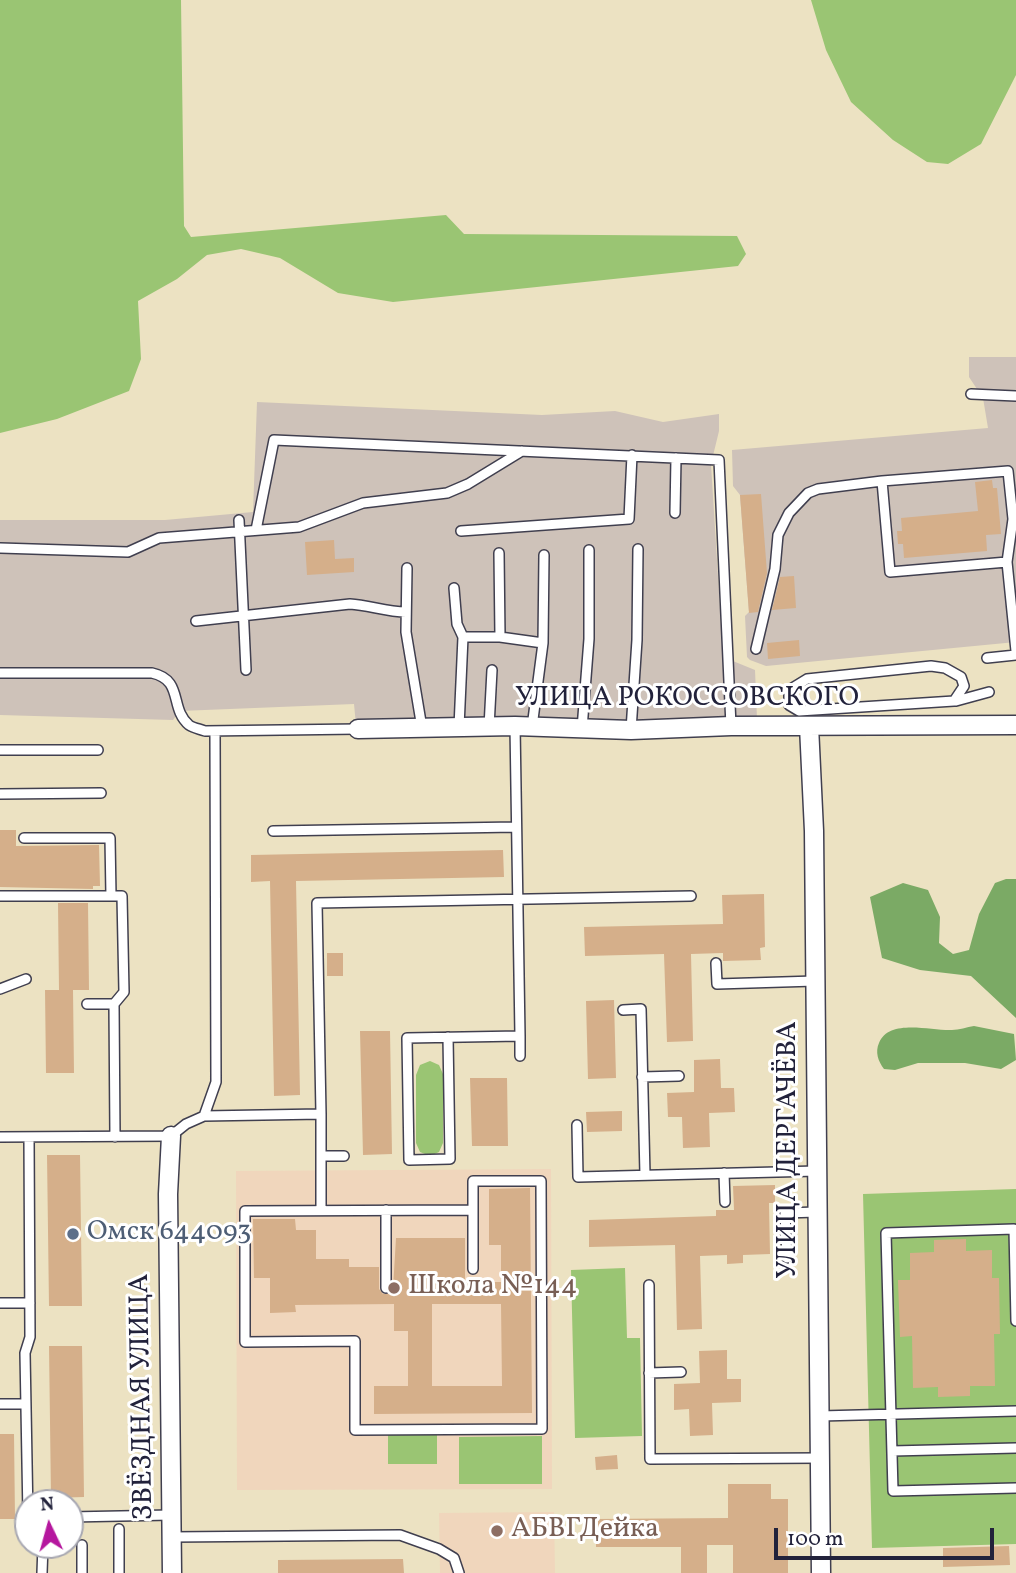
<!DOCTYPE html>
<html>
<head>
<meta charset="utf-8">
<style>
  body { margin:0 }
  #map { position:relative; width:1016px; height:1573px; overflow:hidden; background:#ece2c2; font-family:Vollkorn,serif }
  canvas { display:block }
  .north { position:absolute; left:14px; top:1489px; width:70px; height:70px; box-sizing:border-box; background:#fff; border:2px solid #a7a7b1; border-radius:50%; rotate:355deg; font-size:19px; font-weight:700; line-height:28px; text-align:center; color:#22223b }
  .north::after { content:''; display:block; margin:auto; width:24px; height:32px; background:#b5179e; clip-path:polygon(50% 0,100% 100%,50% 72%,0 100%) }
  .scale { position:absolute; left:774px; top:1528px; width:220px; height:32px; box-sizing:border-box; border:4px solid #22223b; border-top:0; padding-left:9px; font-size:21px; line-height:24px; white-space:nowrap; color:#22223b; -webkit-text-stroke:5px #fff; paint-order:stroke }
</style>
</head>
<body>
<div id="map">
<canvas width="1016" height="1573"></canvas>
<div class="north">N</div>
<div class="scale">100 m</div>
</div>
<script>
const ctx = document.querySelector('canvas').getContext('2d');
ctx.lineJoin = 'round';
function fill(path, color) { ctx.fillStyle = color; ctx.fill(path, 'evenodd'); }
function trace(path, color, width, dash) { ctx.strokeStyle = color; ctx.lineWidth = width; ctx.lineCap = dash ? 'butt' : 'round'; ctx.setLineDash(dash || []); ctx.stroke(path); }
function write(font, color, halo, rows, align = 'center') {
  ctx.font = font + ' Vollkorn,serif'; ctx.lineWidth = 6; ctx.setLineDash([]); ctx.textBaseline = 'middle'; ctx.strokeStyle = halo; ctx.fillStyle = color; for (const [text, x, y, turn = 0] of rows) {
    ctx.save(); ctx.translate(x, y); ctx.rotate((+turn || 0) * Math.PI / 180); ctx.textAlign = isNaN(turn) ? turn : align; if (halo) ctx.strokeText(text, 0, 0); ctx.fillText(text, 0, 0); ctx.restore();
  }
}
fill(new Path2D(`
  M 551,1169 L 552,1489 L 237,1490 L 236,1171 Z
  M 554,1512 L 555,1573 L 440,1573 L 439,1513 Z`), '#f0d6bc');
fill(new Path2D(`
  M 969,357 L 1016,357 L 1016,642 L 766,666 L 750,660 L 747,657 L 745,616 L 749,612 L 740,495 L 733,486 L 732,450 L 988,428 L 983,398 L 969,377 Z
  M 257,402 L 542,415 L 615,411 L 663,422 L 719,414 L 719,431 L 711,464 L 723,657 L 755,670 L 757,719 L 356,725 L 354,704 L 180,711 L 173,720 L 0,715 L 0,520 L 165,520 L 253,512 Z`), '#cec2b9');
fill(new Path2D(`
  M 0,0 L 181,0 L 184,226 L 191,237 L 446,215 L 464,234 L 737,236 L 746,254 L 738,266 L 393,302 L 338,293 L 280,258 L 241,249 L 207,255 L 177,279 L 138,301 L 141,359 L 129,391 L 57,419 L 0,433 Z
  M 811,0 L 1016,0 L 1016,75 L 981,144 L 948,164 L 927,162 L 893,140 L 851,102 L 826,50 Z
  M 430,1061 L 439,1065 L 443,1074 L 443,1143 L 439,1152 L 430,1156 L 420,1152 L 416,1143 L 416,1075 L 420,1065 Z
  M 1016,1189 L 1016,1544 L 872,1548 L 863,1194 Z
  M 625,1268 L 627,1338 L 640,1338 L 642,1436 L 575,1438 L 571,1270 Z
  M 388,1435 L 437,1435 L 437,1464 L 388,1464 Z
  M 542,1436 L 542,1484 L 459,1484 L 459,1437 Z`), '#9ac573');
fill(new Path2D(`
  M 1006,879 L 1016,879 L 1016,1018 L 971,976 L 920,970 L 882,958 L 870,897 L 903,883 L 928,890 L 940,917 L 939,943 L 953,954 L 969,950 L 979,914 L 995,883 Z
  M 974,1026 L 1014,1034 L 1016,1060 L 1001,1069 L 965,1063 L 918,1063 L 895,1070 L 884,1069 C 878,1061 875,1052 879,1043 C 889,1018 931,1031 952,1030 C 959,1030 967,1027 974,1026 Z`), '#7baa65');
fill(new Path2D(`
  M 992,480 L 993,488 L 997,488 L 1001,534 L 986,535 L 987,551 L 904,558 L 903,544 L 898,544 L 897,531 L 902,531 L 901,518 L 978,511 L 975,482 Z
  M 761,494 L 767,573 L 758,612 L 749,613 L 740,495 Z
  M 334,540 L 335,559 L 354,558 L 354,572 L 307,575 L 305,542 Z
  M 794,576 L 796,608 L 772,610 L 780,577 Z
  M 799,640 L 800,656 L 768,659 L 767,643 Z
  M 0,830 L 16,830 L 16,846 L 99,845 L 100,886 L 93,886 L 93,889 L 0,887 Z
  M 503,850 L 504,877 L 296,881 L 300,1095 L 274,1096 L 270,881 L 251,882 L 251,855 Z
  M 764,894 L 765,947 L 760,948 L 761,960 L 723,961 L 723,953 L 691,954 L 693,1041 L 667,1042 L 664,954 L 585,956 L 584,927 L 723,924 L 722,895 Z
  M 58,903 L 88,903 L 89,990 L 73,990 L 74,1073 L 46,1073 L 45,990 L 59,990 Z
  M 327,953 L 343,953 L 343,976 L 327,976 Z
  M 614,1000 L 616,1078 L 588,1079 L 586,1001 Z
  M 360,1031 L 390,1031 L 392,1154 L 363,1155 Z
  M 720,1059 L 721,1088 L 734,1088 L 735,1112 L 709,1113 L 710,1147 L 683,1148 L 682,1117 L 668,1117 L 667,1093 L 694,1092 L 694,1060 Z
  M 470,1078 L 507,1078 L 508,1146 L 472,1146 Z
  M 622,1111 L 622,1131 L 587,1132 L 586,1112 Z
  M 47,1155 L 80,1155 L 82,1306 L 49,1306 Z
  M 775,1185 L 775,1203 L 769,1203 L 770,1254 L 743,1255 L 743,1263 L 727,1264 L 727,1255 L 700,1256 L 702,1329 L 677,1330 L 675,1245 L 589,1247 L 589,1220 L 716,1216 L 716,1210 L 734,1210 L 733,1186 Z
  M 530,1188 L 532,1413 L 374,1414 L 374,1386 L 408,1386 L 408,1331 L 394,1331 L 394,1304 L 295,1305 L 296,1312 L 270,1313 L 270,1278 L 254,1278 L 253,1219 L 295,1219 L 296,1230 L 316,1230 L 316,1259 L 349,1259 L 349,1267 L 379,1267 L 379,1289 L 383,1294 L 390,1294 L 393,1289 L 396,1238 L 465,1238 L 465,1282 L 501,1282 L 501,1245 L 489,1245 L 489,1189 ZM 432,1304 L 501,1304 L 502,1386 L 432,1386 Z
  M 966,1239 L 966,1251 L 992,1250 L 992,1278 L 999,1278 L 1000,1334 L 994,1334 L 995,1386 L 970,1386 L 970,1396 L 938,1397 L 938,1387 L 913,1388 L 912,1336 L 900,1337 L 898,1280 L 910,1280 L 910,1253 L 934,1252 L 934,1240 Z
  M 49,1346 L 82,1346 L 84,1497 L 51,1498 Z
  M 727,1350 L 727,1379 L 741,1379 L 741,1402 L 712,1403 L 713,1435 L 690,1436 L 689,1409 L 674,1410 L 674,1384 L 700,1383 L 699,1351 Z
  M 0,1434 L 14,1434 L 15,1519 L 0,1519 Z
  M 617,1455 L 618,1469 L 596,1470 L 595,1457 Z
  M 728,1484 L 771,1484 L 771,1499 L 788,1499 L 788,1573 L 733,1573 L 733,1545 L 707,1545 L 707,1573 L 681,1573 L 681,1547 L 596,1547 L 596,1519 L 728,1518 Z
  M 1009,1546 L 1010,1565 L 943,1567 L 943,1548 Z
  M 403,1559 L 404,1573 L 278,1573 L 278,1560 Z`), '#d5af8a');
const service = new Path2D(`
  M 971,394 L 1016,396
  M 882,481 L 890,572 L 1007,562
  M 675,513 L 676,458
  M 239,520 L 246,670
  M 256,530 L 274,440 L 719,460 L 731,726
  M 461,531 L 629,519 L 632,455
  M 0,548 L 128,552 L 159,538 L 299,527 L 363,503 L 447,493 L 468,484 L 522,451
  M 499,553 L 500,637
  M 407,568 L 406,632 L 422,728
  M 454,588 L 457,624 L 463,637
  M 196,621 L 350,604 C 369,605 386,612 406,612
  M 756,649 L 775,569 L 778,535 L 789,513 L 808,493 L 818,489 L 882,481 L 1008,471 L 1013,519 L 1007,562 L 1016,651
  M 987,658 L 1016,655
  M 931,666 L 945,668 L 961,677 L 964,686 L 954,701 L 799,711 L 789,705 L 789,690 L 807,679 Z
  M 0,673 L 152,673 C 184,680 169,708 189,725 C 193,728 200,729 205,731 L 358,729
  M 956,701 L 989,692
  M 459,727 L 463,637 L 500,637 L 543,643
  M 489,727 L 492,670
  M 532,727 L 543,643 L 544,555
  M 582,729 L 589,639 L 589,550
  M 631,730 L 637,640 L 638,549
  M 0,750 L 98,750
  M 0,794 L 101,793
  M 273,831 L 516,827
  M 24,838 L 110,838 L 111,896
  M 0,896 L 122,896 L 124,992 L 114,1004 L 115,1137
  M 716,963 L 717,984 L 815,981
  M 0,989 L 26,979
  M 87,1004 L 114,1004
  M 623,1010 L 641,1009 L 645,1175
  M 520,1036 L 520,1056
  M 448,1037 L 450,1159 L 409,1160 L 407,1038 L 520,1036 L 515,726
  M 642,1077 L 679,1076
  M 321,1114 L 321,1210
  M 204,1116 L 216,1082 L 215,731
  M 577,1125 L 578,1177 L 817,1171
  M 0,1137 L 171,1136 L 186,1124 L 204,1116 L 321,1114 L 317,903 L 691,896
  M 321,1156 L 344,1156
  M 724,1173 L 725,1202
  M 386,1210 L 386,1288
  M 473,1210 L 245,1211 L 245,1342 L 355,1341 L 355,1430 L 542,1429 L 541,1181 L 473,1181 L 473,1269
  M 787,1258 L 785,1213 L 817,1212
  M 649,1285 L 650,1459 L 820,1458
  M 0,1303 L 30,1303
  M 1016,1321 L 1014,1229 L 886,1233 L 893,1491 L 1016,1488
  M 649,1373 L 681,1372
  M 0,1404 L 25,1404
  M 820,1416 L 1016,1411
  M 892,1451 L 1016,1448
  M 28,1517 L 25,1353 L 30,1337 L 29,1137
  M 70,1517 L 171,1515
  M 172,1537 L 400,1535 L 439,1549 L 454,1558 L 459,1573
  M 42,1573 L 43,1545
  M 82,1573 L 82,1545
  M 119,1573 L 119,1529`);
const minor = new Path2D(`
  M 809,726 L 814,831 L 821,1573
  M 358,729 L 515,726 L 631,730 L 731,726 L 1016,725
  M 171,1136 L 168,1194 L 172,1573`);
trace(service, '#403f4f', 12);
trace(minor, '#403f4f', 21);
trace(service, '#fff', 9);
trace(minor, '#fff', 18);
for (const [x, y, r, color] of [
  [73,1234,7,"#5c6f8a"],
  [394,1288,7,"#8d6e63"],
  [497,1531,7,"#8d6e63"]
]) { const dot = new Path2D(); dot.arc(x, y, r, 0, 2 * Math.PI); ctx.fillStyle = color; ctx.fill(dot); trace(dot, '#fff', 2.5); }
write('28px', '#22223b', '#fff', [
  ["УЛИЦА РОКОССОВСКОГО",687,700],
  ["УЛИЦА ДЕРГАЧЁВА",790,1150,-90],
  ["ЗВЁЗДНАЯ УЛИЦА",144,1397,-91]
]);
write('28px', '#4e5e75', '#fff', [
  ["Омск 644093",87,1234]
], 'left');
write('28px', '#785e54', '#fff', [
  ["Школа №144",408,1288],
  ["АБВГДейка",511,1531]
], 'left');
</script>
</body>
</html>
